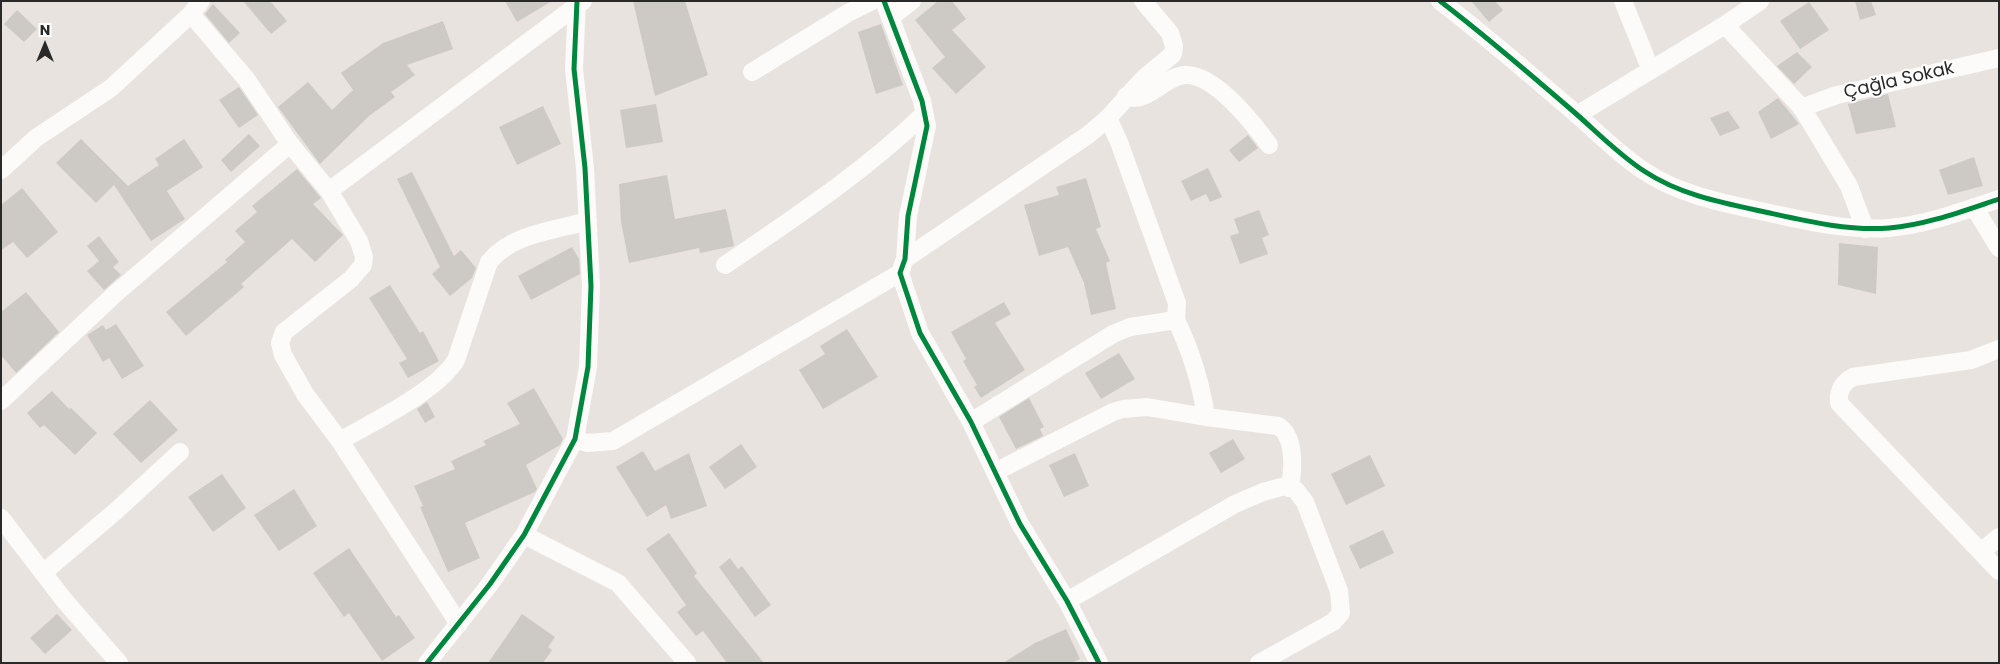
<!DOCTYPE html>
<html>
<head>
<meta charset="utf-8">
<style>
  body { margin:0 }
  #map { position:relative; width:2000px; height:664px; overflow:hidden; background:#e8e3de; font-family:Poppins,sans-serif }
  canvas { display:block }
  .frame { position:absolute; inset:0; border:2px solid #292929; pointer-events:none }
  .north { position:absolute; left:20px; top:20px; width:50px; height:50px; -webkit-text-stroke:4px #fff; paint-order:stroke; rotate:0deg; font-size:14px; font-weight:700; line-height:20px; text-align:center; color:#292929 }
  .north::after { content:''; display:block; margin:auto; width:18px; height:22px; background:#292929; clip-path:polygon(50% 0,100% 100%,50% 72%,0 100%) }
</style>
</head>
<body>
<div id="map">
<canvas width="2000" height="664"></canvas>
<div class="frame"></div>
<div class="north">N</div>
</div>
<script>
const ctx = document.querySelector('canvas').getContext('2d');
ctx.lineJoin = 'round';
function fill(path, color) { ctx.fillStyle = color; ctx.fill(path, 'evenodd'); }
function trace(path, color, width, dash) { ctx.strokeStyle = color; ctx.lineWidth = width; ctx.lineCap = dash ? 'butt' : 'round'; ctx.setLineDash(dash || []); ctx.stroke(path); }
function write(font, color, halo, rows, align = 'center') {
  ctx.font = font + ' Poppins,sans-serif'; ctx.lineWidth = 4; ctx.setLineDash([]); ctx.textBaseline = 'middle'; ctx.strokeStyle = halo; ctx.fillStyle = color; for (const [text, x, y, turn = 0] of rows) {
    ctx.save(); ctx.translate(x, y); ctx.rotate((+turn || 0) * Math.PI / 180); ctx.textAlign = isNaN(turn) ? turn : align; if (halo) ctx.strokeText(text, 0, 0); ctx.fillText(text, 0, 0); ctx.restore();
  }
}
fill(new Path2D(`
  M 243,1 L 270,1 L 287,21 L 271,34 Z
  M 505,1 L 552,1 L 517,22 Z
  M 633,1 L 685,1 L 708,75 L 655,96 Z
  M 938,1 L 952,1 L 966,19 L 952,30 L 986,67 L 956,94 L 932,68 L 945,57 L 915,20 Z
  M 1471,1 L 1495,1 L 1503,10 L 1489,22 Z
  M 1855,1 L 1871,1 L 1876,15 L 1860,20 Z
  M 1809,2 L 1829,30 L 1800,49 L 1780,21 Z
  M 213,4 L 240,33 L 229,43 L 205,14 Z
  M 17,10 L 37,29 L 24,42 L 4,24 Z
  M 443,21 L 453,49 L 407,65 L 415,75 L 391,92 L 395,97 L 369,116 L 320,164 L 278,107 L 308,82 L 332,110 L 353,90 L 341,73 L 383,43 Z
  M 881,24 L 903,85 L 876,94 L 858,32 Z
  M 1797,52 L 1812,67 L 1794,84 L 1777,66 Z
  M 239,87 L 258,115 L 239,128 L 219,100 Z
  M 1888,94 L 1896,127 L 1856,134 L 1848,104 Z
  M 1778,98 L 1799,124 L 1771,139 L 1758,112 Z
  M 656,104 L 663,142 L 626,148 L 620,110 Z
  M 543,106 L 561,144 L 517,165 L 499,127 Z
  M 1728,111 L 1740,128 L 1720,136 L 1710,118 Z
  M 249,134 L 260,146 L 231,172 L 221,160 Z
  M 1248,135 L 1258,148 L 1239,162 L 1229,150 Z
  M 81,139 L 128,186 L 159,165 L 155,159 L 184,139 L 203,167 L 167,191 L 185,219 L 151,241 L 114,185 L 96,203 L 56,163 Z
  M 1974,157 L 1983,186 L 1948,195 L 1939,170 Z
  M 1208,168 L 1222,197 L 1210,202 L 1206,194 L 1191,201 L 1181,181 Z
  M 297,169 L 321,198 L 313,204 L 343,235 L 315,262 L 292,239 L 241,284 L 244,287 L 186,336 L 166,312 L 227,262 L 225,260 L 245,242 L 235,231 L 257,212 L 252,206 Z
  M 412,172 L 454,256 L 461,250 L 476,268 L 472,278 L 450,296 L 432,274 L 440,267 L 397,179 Z
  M 667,175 L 675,219 L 726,209 L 734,246 L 700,253 L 699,248 L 629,263 L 621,222 L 619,184 Z
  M 1086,178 L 1101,227 L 1096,229 L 1110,261 L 1106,263 L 1116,309 L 1091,315 L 1084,283 L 1068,247 L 1039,256 L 1024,205 L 1059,195 L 1056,187 Z
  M 22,188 L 58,232 L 27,258 L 13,242 L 1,250 L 1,205 Z
  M 1259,210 L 1269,235 L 1262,238 L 1268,254 L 1240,264 L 1230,236 L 1239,233 L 1234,219 Z
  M 99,236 L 119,262 L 113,267 L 121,275 L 104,290 L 87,271 L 99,261 L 87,246 Z
  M 1839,243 L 1878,247 L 1876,294 L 1838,285 Z
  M 572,247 L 579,259 L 580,274 L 531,300 L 518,276 Z
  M 390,285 L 420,333 L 423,331 L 439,361 L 408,378 L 399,363 L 407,359 L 369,298 Z
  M 26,292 L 59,332 L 16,373 L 1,355 L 1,312 Z
  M 1004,302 L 1011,314 L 995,323 L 1025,370 L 981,398 L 974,387 L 977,385 L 963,361 L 966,359 L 951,332 Z
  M 116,324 L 144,366 L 122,379 L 109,358 L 103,362 L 87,335 L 103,325 L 106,330 Z
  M 847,329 L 878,377 L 823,409 L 799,370 L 825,354 L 820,346 Z
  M 1119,353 L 1135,379 L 1101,399 L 1085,373 Z
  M 534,388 L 563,439 L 560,445 L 526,465 L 537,489 L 535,492 L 465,523 L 480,558 L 448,572 L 420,507 L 423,506 L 414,486 L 455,469 L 451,461 L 486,445 L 483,441 L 520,424 L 507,403 Z
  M 52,391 L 69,409 L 71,408 L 97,433 L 75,455 L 44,425 L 40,428 L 27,413 Z
  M 1029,398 L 1044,427 L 1040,429 L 1043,436 L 1016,449 L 999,417 Z
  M 150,400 L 178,430 L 141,463 L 113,434 Z
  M 427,402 L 435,417 L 425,423 L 417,409 Z
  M 1233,439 L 1245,459 L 1221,473 L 1209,453 Z
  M 741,444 L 757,467 L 725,489 L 709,467 Z
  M 643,451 L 655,471 L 689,453 L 707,506 L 671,519 L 666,505 L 647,517 L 616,467 Z
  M 1075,453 L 1089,486 L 1064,497 L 1049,465 Z
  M 1370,455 L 1385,486 L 1346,505 L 1331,474 Z
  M 222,474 L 246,508 L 213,532 L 188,497 Z
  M 294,489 L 317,526 L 279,551 L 254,515 Z
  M 1383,530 L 1394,553 L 1360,569 L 1349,546 Z
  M 669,533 L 697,573 L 694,576 L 764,663 L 727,663 L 703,631 L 696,636 L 677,612 L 686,605 L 646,549 Z
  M 349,548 L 396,617 L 399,615 L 415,638 L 382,661 L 349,613 L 344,617 L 313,573 Z
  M 730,558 L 738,569 L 742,566 L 771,605 L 755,617 L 719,567 Z
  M 57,614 L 72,630 L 45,654 L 30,638 Z
  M 522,614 L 555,637 L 548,647 L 552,650 L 543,663 L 488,663 Z
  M 1066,629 L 1080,659 L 1072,663 L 1003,663 L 1035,643 Z`), '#cdc9c5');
trace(new Path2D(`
  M 884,1 L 922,101 L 927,126 L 908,216 L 905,259 L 900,273 L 920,333 L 971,422 L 1020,524 L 1067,601 L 1099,663
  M 1440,1 C 1486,36 1530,74 1574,112 C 1597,132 1618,154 1644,171 C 1680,195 1723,203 1765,212 C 1806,221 1847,231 1889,228 C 1926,225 1963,211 1999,199
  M 1623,1 L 1650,68
  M 191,14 L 247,80 L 290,144 L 329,191 L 583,1
  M 890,18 L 912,1
  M 1725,25 L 1802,108 L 1849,186 L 1865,229
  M 752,72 L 848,13 L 872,1
  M 1126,96 C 1145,106 1164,76 1185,75 C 1215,74 1253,123 1269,145
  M 1801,108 L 1837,95 L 1999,58
  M 1577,115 L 1725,25 L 1760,1
  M 1,170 L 36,138 L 111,88 L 191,14 L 201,1
  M 329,191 L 359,241 L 364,257 L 363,265 L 351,279 L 284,332 L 280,343 L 283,355 L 305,394 L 340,441 L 459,624
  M 1974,207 L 1999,248
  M 905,259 L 1088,135 L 1108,118 L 1143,79 L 1173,54 L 1174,46 L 1170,33 L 1143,1
  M 725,265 C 794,218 864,172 924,114
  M 1176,320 C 1191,351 1201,383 1206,417
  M 1999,349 L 1971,360 L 1853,377 C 1842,383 1838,391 1839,403 L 1999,571
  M 1,401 L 115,294 L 290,144
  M 971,422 L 1113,334 L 1130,327 L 1176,320 L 1177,303 L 1119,142 L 1108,118
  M 575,439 L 587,443 L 613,441 L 900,273
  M 340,441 C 374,421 436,392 456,360 L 489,262 C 511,234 555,230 588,221
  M 995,472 L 1113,412 L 1123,409 L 1147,407 L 1206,417 L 1278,426 C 1295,435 1294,471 1289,488
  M 1,518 L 64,600 L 119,663
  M 524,535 L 618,583 L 687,663
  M 1981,552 L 1999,537
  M 43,573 L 117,510 L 180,452
  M 1067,601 L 1235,504 L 1263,492 L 1285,486 L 1295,489 L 1305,502 L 1339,591 L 1341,613 L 1333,622 L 1259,663
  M 427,663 L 490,584 L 524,535 L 575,439 L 588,367 L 591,286 L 585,168 L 574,69 L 577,1`), '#fcfbfa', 18);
trace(new Path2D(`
  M 884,1 L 922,101 L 927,126 L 908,216 L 905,259 L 900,273 L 920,333 L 971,422 L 1020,524 L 1067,601 L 1099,663
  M 1440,1 C 1486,36 1530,74 1574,112 C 1597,132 1618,154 1644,171 C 1680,195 1723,203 1765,212 C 1806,221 1847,231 1889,228 C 1926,225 1963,211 1999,199
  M 427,663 L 490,584 L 524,535 L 575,439 L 588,367 L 591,286 L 585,168 L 574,69 L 577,1`), '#00873e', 5);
write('18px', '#292929', '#fff', [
  ["Çağla Sokak",1899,81,-13]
]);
</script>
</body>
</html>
